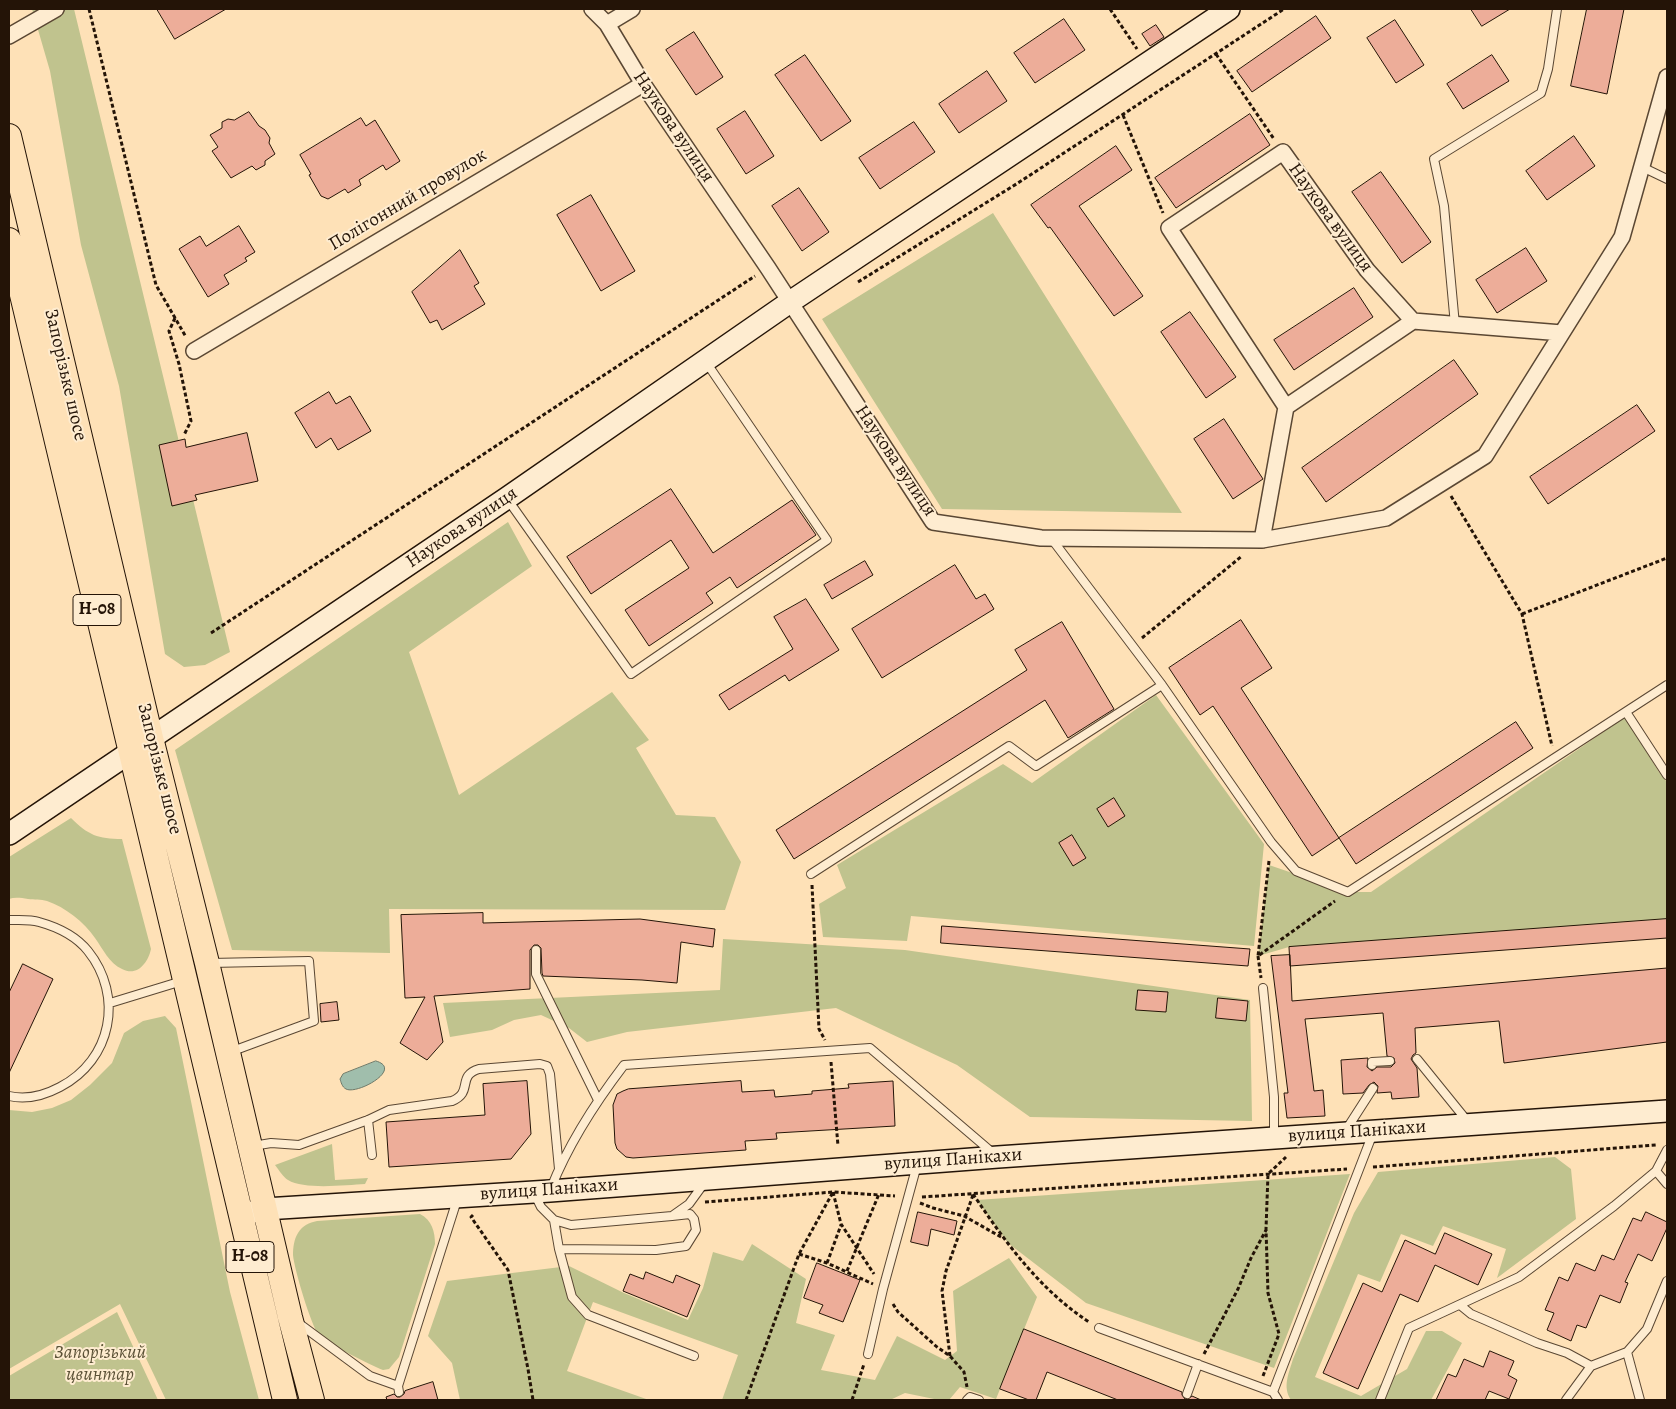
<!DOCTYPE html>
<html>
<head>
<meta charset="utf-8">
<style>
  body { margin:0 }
  #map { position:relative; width:1676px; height:1409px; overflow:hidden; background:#fee1b7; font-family:Alegreya,serif }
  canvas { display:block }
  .frame { position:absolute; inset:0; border:10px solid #241407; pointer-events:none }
</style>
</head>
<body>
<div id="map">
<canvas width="1676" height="1409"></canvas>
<div class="frame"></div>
</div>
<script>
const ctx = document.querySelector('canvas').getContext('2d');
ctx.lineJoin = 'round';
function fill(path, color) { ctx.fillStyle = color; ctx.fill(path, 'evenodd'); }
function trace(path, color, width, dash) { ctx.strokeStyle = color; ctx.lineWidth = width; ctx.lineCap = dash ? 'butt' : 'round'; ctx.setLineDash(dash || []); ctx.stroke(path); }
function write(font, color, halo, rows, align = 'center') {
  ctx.font = font + ' Alegreya,serif'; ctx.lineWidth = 4; ctx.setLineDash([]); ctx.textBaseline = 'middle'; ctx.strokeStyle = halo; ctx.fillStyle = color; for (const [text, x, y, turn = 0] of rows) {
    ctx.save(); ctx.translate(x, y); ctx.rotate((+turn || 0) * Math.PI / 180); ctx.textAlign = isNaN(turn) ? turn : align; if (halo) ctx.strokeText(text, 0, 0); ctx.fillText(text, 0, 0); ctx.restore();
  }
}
fill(new Path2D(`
  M 32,9 L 74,9 L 230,652 L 205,665 L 184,667 L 165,654 L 119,386 L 81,245 L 50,71 Z
  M 993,213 L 1182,513 L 942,509 L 822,319 Z
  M 508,522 L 532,566 L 409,652 L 459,795 L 612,692 L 649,740 L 636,748 L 676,815 L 715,817 L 741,862 L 725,910 L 389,909 L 390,953 L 232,950 L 175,750 Z
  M 1156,695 L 1264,844 L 1254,946 L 911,916 L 907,941 L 823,937 L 819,904 L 846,888 L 837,865 L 1003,764 L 1032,783 Z
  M 1625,717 L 1659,772 L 1667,782 L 1667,919 L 1289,947 L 1258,956 L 1269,865 L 1348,892 L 1371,892 Z
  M 71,818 C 88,835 98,839 122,839 L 151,949 C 148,963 137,977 122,969 C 109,963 103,949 95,938 C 84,922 65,907 47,901 C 41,899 34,900 28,899 C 21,898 15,897 9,899 L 9,857 Z
  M 723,939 L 905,950 L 1250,1000 L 1252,1121 L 1030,1117 L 957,1065 L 836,1008 L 627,1032 L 587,1042 L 569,1028 L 541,1015 L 514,1020 L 492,1030 L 450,1037 L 443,1003 L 720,990 Z
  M 165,1016 L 176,1028 L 230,1292 L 259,1400 L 166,1400 L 120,1304 L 9,1369 L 9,1110 L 32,1112 L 52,1108 L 71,1100 L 90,1085 L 112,1063 L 124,1033 L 143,1021 Z
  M 332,1144 L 335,1180 L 368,1178 L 365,1184 C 346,1185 304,1190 288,1180 C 283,1177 279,1170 275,1165 Z
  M 1555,1157 L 1571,1169 L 1576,1219 L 1497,1278 L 1506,1249 L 1443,1226 L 1433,1246 L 1401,1234 L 1380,1282 L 1358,1274 L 1315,1377 L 1361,1396 L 1407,1369 L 1426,1331 L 1442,1331 L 1462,1343 L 1431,1400 L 1291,1400 C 1282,1387 1289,1373 1293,1359 L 1354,1213 L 1378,1172 Z
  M 1350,1174 L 1274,1368 L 1086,1303 L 1008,1243 L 977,1200 Z
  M 420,1214 C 432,1220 435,1232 435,1244 L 399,1357 L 389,1369 L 383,1370 C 371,1365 327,1344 319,1335 C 311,1326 294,1268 293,1255 C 293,1248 294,1239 298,1233 C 303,1225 309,1223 317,1221 Z
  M 752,1244 L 806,1279 L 796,1323 L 835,1335 L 821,1370 L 875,1380 L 897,1336 L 945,1360 L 957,1351 L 953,1291 L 1009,1258 L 1037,1297 L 996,1399 L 960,1387 L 949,1400 L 939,1400 L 905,1393 L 890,1400 L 722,1400 L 738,1355 L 593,1302 L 567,1371 L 649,1400 L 460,1400 L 452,1363 L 428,1336 L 447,1281 L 569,1266 L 624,1293 L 688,1320 L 703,1288 L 713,1252 L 743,1261 Z
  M 117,1312 L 158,1400 L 9,1400 L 9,1376 Z`), '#c0c38e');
const water = new Path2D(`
  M 376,1061 C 404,1069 357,1095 346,1089 C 342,1087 341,1082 340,1079 L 343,1074 Z`);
fill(water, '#a0beac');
trace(water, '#6e7a6a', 1);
const building = new Path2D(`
  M 157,9 L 226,9 L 175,39 Z
  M 1471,9 L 1510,9 L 1482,26 Z
  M 1587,9 L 1624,9 L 1607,94 L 1571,86 Z
  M 1316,16 L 1331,38 L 1252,92 L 1237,71 Z
  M 1064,19 L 1085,50 L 1035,83 L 1014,53 Z
  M 1395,20 L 1424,65 L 1396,83 L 1367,38 Z
  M 1156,25 L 1164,37 L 1150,46 L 1142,34 Z
  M 694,32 L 723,77 L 696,95 L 666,50 Z
  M 805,55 L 851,121 L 821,141 L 775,75 Z
  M 1492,55 L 1509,81 L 1463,109 L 1447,84 Z
  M 987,71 L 1007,101 L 959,133 L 939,104 Z
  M 745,111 L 774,156 L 746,174 L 717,129 Z
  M 249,112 L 259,126 L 265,130 L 270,138 L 269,143 L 275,154 L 265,161 L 265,165 L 256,170 L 252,166 L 231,178 L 212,151 L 218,147 L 210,135 L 222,128 L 222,122 L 228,119 L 234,120 Z
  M 1250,114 L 1270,145 L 1176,208 L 1155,178 Z
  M 361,118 L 366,126 L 375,120 L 400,161 L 386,170 L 383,165 L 359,180 L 361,185 L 348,193 L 345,189 L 328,199 L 321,196 L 309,175 L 311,174 L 300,155 Z
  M 914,122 L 935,152 L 880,189 L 859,158 Z
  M 1574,136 L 1595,166 L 1547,200 L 1526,171 Z
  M 1116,146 L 1132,170 L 1079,206 L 1143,296 L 1114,316 L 1050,227 L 1048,228 L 1031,205 Z
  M 1381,172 L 1431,242 L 1402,263 L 1352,192 Z
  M 799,188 L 829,232 L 802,251 L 772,206 Z
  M 591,195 L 635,271 L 601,291 L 557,215 Z
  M 239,226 L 255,252 L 245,258 L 247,261 L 224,275 L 229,284 L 208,297 L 179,249 L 200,236 L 206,246 Z
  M 1526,248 L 1547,281 L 1497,313 L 1476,280 Z
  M 460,250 L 479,283 L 474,286 L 485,304 L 442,330 L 437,320 L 430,323 L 412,292 Z
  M 1354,288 L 1373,317 L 1294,370 L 1274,340 Z
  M 1190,312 L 1236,377 L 1206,398 L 1161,332 Z
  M 1454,360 L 1478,394 L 1326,502 L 1302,468 Z
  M 329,392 L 336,404 L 350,396 L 371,431 L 338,450 L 331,438 L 316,448 L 295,413 Z
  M 1637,405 L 1655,431 L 1548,504 L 1530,477 Z
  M 1224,419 L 1263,479 L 1233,499 L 1194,439 Z
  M 247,433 L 258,481 L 195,495 L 197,500 L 172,506 L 159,445 L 185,439 L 186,447 Z
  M 671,489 L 713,553 L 792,500 L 816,535 L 737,588 L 730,577 L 706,593 L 713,603 L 649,646 L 625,610 L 689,568 L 671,540 L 591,594 L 567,557 Z
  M 865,561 L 873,575 L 832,599 L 824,585 Z
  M 955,565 L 976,599 L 985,594 L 994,609 L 882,678 L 852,629 Z
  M 806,599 L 839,650 L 789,681 L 785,675 L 729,710 L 719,695 L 793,649 L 774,617 Z
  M 1241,620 L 1272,668 L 1241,688 L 1339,838 L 1312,856 L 1213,706 L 1200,715 L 1169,668 Z
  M 1062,622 L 1114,709 L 1068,738 L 1045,700 L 794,859 L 776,830 L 1027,670 L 1015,650 Z
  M 1516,722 L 1533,748 L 1356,864 L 1339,838 Z
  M 1114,798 L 1125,816 L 1108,827 L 1097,809 Z
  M 1072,835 L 1086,858 L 1073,866 L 1059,843 Z
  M 483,913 L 483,923 L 640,919 L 715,929 L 713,947 L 681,942 L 677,983 L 642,980 L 543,976 L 542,973 L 541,948 L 538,945 L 534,945 L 530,950 L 530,989 L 434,996 L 443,1042 L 427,1060 L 400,1043 L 425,997 L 405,998 L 401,915 Z
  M 1667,919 L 1667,938 L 1290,966 L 1289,947 Z
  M 942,926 L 1250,949 L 1248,966 L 941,943 Z
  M 1290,955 L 1292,1001 L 1667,968 L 1667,1042 L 1504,1063 L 1499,1021 L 1415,1028 L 1416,1053 L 1413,1055 L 1411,1059 L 1417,1068 L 1419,1097 L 1392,1099 L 1391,1092 L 1377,1093 L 1378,1086 L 1374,1082 L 1369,1085 L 1363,1093 L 1343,1094 L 1341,1060 L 1368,1058 L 1367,1067 L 1372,1071 L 1377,1067 L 1391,1067 L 1395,1063 L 1394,1058 L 1387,1056 L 1383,1013 L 1305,1019 L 1314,1091 L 1323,1090 L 1325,1116 L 1287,1118 L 1284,1093 L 1288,1093 L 1271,956 Z
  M 23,964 L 53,979 L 9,1073 L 9,993 Z
  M 1138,990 L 1168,992 L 1166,1012 L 1136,1010 Z
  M 1218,998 L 1248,1001 L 1246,1021 L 1216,1018 Z
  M 337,1002 L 339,1020 L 321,1022 L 320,1004 Z
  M 527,1081 L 531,1134 L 511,1159 L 389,1167 L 386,1122 L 485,1115 L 483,1084 Z
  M 741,1081 L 742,1092 L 774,1090 L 775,1097 L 812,1094 L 812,1091 L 849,1088 L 848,1084 L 893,1081 L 895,1126 L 776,1133 L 777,1139 L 745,1141 L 746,1150 L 633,1158 L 626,1157 L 617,1149 L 615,1143 L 613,1105 L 617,1094 L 623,1091 L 628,1089 Z
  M 918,1212 L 957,1221 L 954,1235 L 931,1229 L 928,1246 L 911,1242 Z
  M 1646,1212 L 1667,1222 L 1667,1228 L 1652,1261 L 1638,1254 L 1625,1282 L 1628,1283 L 1620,1303 L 1600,1295 L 1586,1328 L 1577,1325 L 1571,1341 L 1547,1330 L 1554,1313 L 1545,1310 L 1559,1277 L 1568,1281 L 1576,1263 L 1595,1271 L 1602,1255 L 1614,1260 L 1633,1218 L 1641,1221 Z
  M 1445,1233 L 1492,1254 L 1478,1285 L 1435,1265 L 1418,1302 L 1400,1294 L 1358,1389 L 1323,1373 L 1363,1283 L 1382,1292 L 1405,1240 L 1435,1254 Z
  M 817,1263 L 860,1280 L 843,1322 L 819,1313 L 823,1305 L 804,1298 Z
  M 646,1272 L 673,1283 L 676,1275 L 700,1285 L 687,1317 L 623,1291 L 630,1274 L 643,1279 Z
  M 1024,1329 L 1182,1392 L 1182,1395 L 1185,1399 L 1188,1399 L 1192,1396 L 1201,1400 L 1118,1400 L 1047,1372 L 1036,1400 L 1029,1400 L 1000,1389 Z
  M 1490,1351 L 1514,1361 L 1508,1375 L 1517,1380 L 1509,1399 L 1489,1391 L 1485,1400 L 1436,1400 L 1448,1374 L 1456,1377 L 1464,1359 L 1483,1367 Z
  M 433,1382 L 438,1400 L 387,1400 L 386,1397 L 394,1394 L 397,1397 L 400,1397 L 404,1394 L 405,1391 Z`);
fill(building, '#edad99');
trace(building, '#241407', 1);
const lane = new Path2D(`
  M 1642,167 L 1667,179
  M 1455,325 L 1444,206 L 1434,159 L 1541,93 L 1548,69 L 1557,9
  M 508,500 L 631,674 L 827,540 L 706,362
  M 1051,538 L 1162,685 L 1271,842 L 1296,871 L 1348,892 L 1667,685
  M 1626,712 L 1667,775
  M 811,874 L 1009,746 L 1036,766 L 1162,685
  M 9,920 C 18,920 30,919 39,922 C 57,927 76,936 88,951 C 124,996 112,1060 60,1087 C 45,1095 26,1100 9,1096
  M 536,950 L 536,974 L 598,1100
  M 210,963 L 309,961 L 314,1021 L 230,1052
  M 1263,988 L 1274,1097 L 1274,1137
  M 110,1003 L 182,981
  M 1417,1059 L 1468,1122
  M 1372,1065 L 1372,1062 L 1390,1061
  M 368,1120 L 372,1155
  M 1346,1130 L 1373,1088
  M 253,1146 L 271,1143 L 299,1145 L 368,1120 L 389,1110 L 452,1101 C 474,1092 456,1076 479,1069 L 540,1064 L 547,1066 L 550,1074 L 559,1169
  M 1656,1171 L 1667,1184
  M 551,1188 C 569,1143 595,1103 624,1065 L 870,1048 L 994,1154
  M 534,1193 L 541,1207 L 554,1220 L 571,1225 L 672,1216 L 689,1204 L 705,1182
  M 672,1216 L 690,1214 L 694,1219 L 696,1230 L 686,1246 L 656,1250 L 559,1249 L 572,1297 L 588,1315 L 694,1356
  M 554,1220 L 559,1249
  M 1460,1305 L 1471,1314 L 1485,1320 L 1537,1343 L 1567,1353 L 1591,1366 L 1627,1352 L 1647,1329 L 1667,1281
  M 297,1322 L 370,1376 L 398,1386
  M 1099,1328 L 1273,1392 L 1278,1400
  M 1627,1352 L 1640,1400
  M 868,1354 L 883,1289 L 917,1165
  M 399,1392 L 398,1386 L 457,1200
  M 1273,1392 L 1373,1133
  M 1187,1394 L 1198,1364
  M 967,1400 L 970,1397 L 979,1400
  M 1380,1400 L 1409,1328 L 1519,1277 L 1614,1206 L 1656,1171 L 1667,1150
  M 1566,1400 L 1591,1366`);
const street = new Path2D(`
  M 592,9 L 607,24
  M 632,9 L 607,24 L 643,84 L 768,268 L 933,522 L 1041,538 L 1262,540 L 1386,518 L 1485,456 L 1622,237 L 1667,77
  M 9,36 L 56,9
  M 194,351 L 643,84
  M 1286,407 L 1169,228 L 1283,152 L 1367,270 L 1413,321 L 1562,333
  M 1262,540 L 1286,407 L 1413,321`);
const secondary = new Path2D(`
  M 9,834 L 507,498 L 790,302 L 1229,9
  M 249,1213 L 265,1209 L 550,1191 L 998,1157 L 1667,1111`);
const primary = new Path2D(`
  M 9,136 L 151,738 L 207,963 L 290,1317 L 312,1400
  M 9,240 L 285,1400`);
trace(lane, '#5a4733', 10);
trace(street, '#5a4733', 18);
trace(secondary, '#241407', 24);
trace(primary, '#241407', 26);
trace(new Path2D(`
  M 89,9 L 156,285 L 186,337
  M 1110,9 L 1137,49
  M 1216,54 L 1274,139
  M 1123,115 L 1163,213
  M 858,282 L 1018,183 L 1284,9
  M 175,318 L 169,331 L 179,364 L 191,421 L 184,435
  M 1451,496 L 1522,614 L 1552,746
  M 1522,614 L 1667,558
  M 211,633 L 755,276
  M 1142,638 L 1242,556
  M 1269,861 L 1258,956 L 1335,901
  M 812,885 L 819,1029 L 825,1040
  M 1258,956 L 1261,978
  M 831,1062 L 838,1146
  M 1373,1167 L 1656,1145
  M 833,1192 L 841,1224 L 874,1274
  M 973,1194 C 1006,1243 1039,1289 1089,1322
  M 922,1197 L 1347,1169
  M 705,1202 L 833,1192 L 895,1196
  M 920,1203 L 933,1208 L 964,1216 L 1001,1237
  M 473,1215 L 471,1217 L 508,1270 L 528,1369 L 533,1400
  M 799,1254 L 827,1263 L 873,1284
  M 827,1263 L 841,1225
  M 847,1271 L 879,1194
  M 893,1304 L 898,1312 L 937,1347 L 950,1356 L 964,1372 L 967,1387
  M 1204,1354 L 1238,1289 L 1251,1258 L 1266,1230
  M 950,1356 L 942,1291 L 946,1271 L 973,1195
  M 1263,1376 L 1279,1334 L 1268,1293 L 1266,1229 L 1268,1174 L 1286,1157
  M 746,1400 L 799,1254 L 833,1192
  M 852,1400 L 864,1364`), '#241407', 3, [4, 2.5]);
trace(lane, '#feecd0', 8);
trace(street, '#feecd0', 15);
trace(secondary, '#feecd0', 21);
trace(primary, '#fee1b7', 24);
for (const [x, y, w] of [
  [97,610,48],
  [250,1257,48]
]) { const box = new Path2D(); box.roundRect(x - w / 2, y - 15.5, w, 31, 4); ctx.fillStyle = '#feecd0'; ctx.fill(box); trace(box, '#241407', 1); }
write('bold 18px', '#241407', null, [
  ["Н-08",97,610],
  ["Н-08",250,1257]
]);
write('19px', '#241407', '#feecd0', [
  ["Наукова вулиця",673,127,56],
  ["Полігонний провулок",408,200,-31],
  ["Наукова вулиця",1330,218,54],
  ["Запорізьке шосе",65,375,77],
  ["Наукова вулиця",895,461,56],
  ["Наукова вулиця",462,528,-34],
  ["Запорізьке шосе",159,769,76],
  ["вулиця Панікахи",1357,1132,-4],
  ["вулиця Панікахи",953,1160,-4],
  ["вулиця Панікахи",549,1190,-4]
]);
write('italic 19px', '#5b5136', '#feecd0', [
  ["Запорізький",100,1353],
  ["цвинтар",100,1375]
]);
</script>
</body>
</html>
